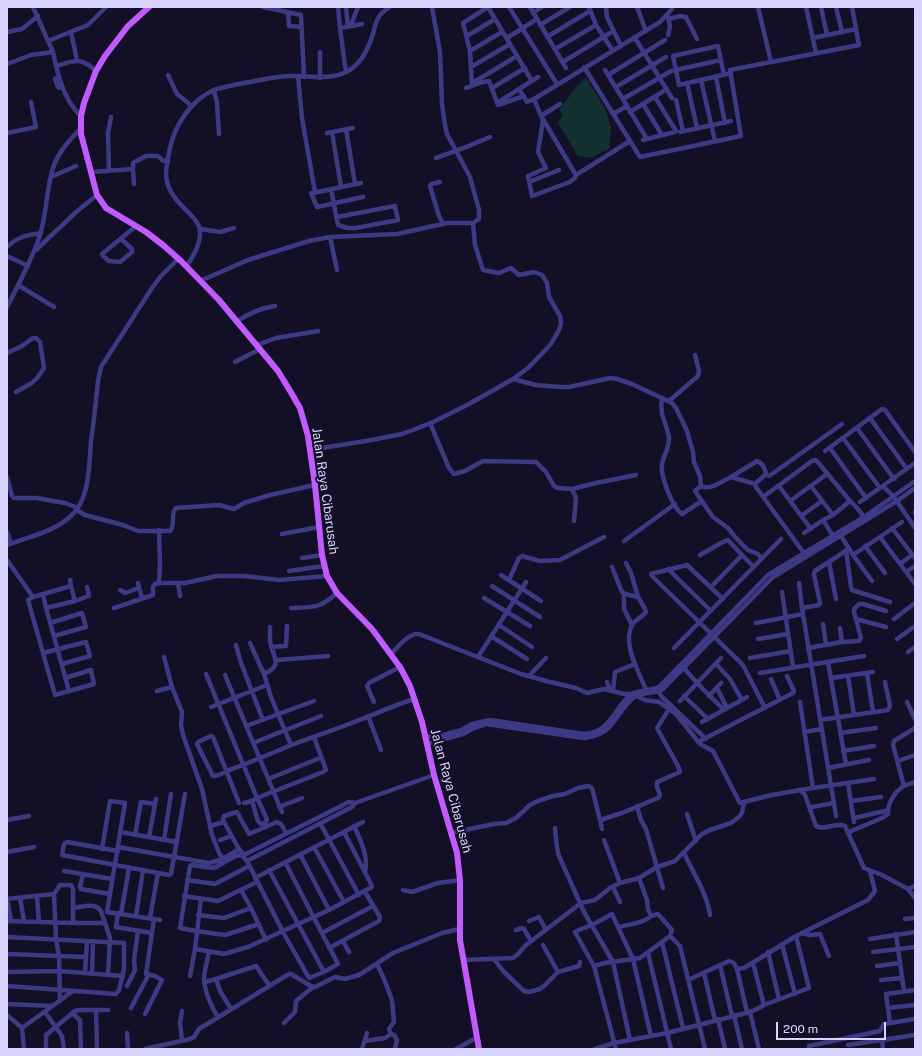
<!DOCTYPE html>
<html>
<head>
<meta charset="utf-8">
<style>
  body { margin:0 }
  #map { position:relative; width:922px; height:1056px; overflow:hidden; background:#130f26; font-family:"Public Sans",sans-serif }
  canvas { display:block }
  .frame { position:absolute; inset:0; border:8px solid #d9d4ff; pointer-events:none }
  .scale { position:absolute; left:776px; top:1022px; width:110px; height:18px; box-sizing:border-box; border:2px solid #d9d4ff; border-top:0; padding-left:5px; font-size:12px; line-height:14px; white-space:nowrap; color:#d9d4ff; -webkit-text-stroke:3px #130f26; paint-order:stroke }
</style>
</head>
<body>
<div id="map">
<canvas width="922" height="1056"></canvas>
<div class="frame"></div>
<div class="scale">200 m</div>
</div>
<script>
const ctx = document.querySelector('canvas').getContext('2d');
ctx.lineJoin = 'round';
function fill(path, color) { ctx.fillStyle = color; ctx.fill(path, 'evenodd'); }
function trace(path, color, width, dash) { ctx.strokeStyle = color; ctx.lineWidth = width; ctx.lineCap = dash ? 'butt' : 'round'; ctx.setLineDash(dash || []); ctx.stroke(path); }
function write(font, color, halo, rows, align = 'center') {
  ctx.font = font + ' "Public Sans",sans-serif'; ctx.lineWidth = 4; ctx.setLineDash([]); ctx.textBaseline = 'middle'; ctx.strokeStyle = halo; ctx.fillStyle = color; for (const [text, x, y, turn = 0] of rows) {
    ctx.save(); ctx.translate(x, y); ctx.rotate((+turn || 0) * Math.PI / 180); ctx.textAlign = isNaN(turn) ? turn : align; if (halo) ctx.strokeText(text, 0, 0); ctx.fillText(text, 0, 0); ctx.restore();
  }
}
fill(new Path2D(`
  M 586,78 L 606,110 L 611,128 L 609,149 L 591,158 L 578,156 L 558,123 L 563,115 L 559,110 L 577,86 Z`), '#12302f');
trace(new Path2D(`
  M 33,7 L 53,52 L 56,66 C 75,61 80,56 96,71
  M 263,7 L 301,15 L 304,77
  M 338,7 L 340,28
  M 346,7 L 348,26
  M 488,7 L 532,81
  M 509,7 L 557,84
  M 530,7 L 566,68
  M 589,7 L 596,25 L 613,51
  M 606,7 L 607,17 L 621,46
  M 637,7 L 646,31
  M 758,7 L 771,62
  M 806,7 L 816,53
  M 821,7 L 827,35
  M 836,7 L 842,32
  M 288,13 L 289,26 L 302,27
  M 533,13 L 542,7
  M 669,19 L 680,16 L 686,17 L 697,39
  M 351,25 L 358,7
  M 540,25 L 570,7
  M 7,32 L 22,29 L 38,16
  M 71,32 L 77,60
  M 668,35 L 670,27 L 668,16
  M 467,36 L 495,19
  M 547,37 L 590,11
  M 507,38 L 537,19
  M 635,38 L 672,98
  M 813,38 L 856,29
  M 48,41 L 88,25 L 106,7
  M 555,49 L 596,25
  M 470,51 L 502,32
  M 320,52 L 320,78
  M 563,62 L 610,33
  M 7,64 L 31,55 L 53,52
  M 56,66 C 61,85 67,103 81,116
  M 471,67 L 510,44
  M 584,67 L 640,157 L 741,136 L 730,70 L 859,45 L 852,7
  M 605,70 L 627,106
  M 347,72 L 345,66 L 340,28 L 362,24
  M 168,75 L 177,94 L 192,106
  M 608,75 L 665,40
  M 724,75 L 718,46 L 673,56 L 679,85 L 731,73
  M 298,76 L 302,118 L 315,192
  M 59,77 L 55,79 L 58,87 L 62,88
  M 716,77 L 725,123
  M 701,80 L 715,141
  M 474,82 L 517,56
  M 687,83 L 697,128
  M 472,85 L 470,51 L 463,23 L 488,7
  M 616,87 L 666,57
  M 466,88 L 483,82 L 489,81 L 498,105 L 524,96
  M 492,88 L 525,68
  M 519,89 L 527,102 L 534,99 L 660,22 L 672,9 L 672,7
  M 214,90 L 217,103 L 219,134
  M 534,99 L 541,116
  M 623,99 L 671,71 L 721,60
  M 676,100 L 683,131
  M 497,103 L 538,77
  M 560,104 L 541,116 L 576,175
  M 643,104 L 662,135
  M 630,112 L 667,89
  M 613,114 L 627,106 L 647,139
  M 543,120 L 538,152 L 546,168 L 528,176 L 532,196 L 570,182 L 575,178 L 576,175 L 630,141
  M 346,129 L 355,184
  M 332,132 L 341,187
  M 680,132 L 731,121
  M 7,133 L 36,127 L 31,102
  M 327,133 L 353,128
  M 643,140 L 675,132 L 676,131 L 655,97
  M 436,158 C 454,152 472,145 490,137
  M 133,169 L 133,163 L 146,156 L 158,156 L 162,160 L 168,162
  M 109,170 L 108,133 L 111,117
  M 91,172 L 133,169 L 134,184
  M 51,177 L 76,166
  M 440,182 L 431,184 L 430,186 L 439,216 L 443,224
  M 529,182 L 559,170
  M 331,189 L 338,225 L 347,228 L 356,228 L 398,220 L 395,206 L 337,217
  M 311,193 L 317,207 L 363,197
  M 313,193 L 361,183
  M 200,229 L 220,232 L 234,228
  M 121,239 L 132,249 L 132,252 L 120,262 L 109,261 L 103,256 L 102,254 L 136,226
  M 7,247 C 17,237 27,235 41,233
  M 36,250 L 75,213 L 97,195
  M 7,256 L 28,266
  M 186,267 C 193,257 201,244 200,231 C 199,214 168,204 166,175 C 166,167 168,157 170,148 C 175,125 191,100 214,90 C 226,86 238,84 250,82 C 263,80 276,76 289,76 C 308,75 328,81 346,72 C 361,65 368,49 373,34 C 375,27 376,19 381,14 C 383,11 387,9 390,7
  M 337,270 L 330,237 L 397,234 L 447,223 L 473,223 L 479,219 L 479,210 L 470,177 L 447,134 L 445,125 L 442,104 L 440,52 L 432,7
  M 200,281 L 248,260 L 309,241 L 330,237
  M 18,285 L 54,307
  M 7,307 C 19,283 32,260 40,235 C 47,213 46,190 53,168 C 58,152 70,140 81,128
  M 236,322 C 249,313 260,308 275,306
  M 257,345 L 276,338 L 318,331
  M 7,353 L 22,346 L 33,338 L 36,338 L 40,342 L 44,368 L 38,377 L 32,383 L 16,392
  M 235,362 L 260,349
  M 513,379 L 536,385 L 560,387 L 569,387 L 610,378 L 617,379 L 632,384 L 672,403 L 676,408 L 687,431 L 693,452 L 694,462 L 700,476 L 701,486 L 695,491 L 713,517 L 728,528 L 735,537 L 748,550 L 758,554 L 762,558
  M 662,398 C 659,414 666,422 669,437 C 670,447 664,454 662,464 C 660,475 672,507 682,514 L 702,501
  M 669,401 L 698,376 L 699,371 L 695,355
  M 870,418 L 907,469
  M 430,423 L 449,468 L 454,474 L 465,471 L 483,461 L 536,462 L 546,472 L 554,486 L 558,488 L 572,489 L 576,498 L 574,521
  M 857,428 L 894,479
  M 843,438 L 880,488
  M 830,448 L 866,498
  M 309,450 L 366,441 L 402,434 L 413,430 L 433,422 L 469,404 L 513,379 L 528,368 L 551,344 L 559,330 L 561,323 L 560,316 L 549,297 L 547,283 L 542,275 L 534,272 L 519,275 L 511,268 L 499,273 L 483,270 L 475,245 L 473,223
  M 825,451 L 882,409 L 885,410 L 915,452
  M 7,477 L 12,496 L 14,498 L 36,498 L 65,503 L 78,508
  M 731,477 L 757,461 C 763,463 765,469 766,474
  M 755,484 L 757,482 L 766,474 L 769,476 L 772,474 L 842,424
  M 701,486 C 710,491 722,481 731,477 L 755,484 L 756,487 L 806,556
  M 779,486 L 811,529
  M 811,486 L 833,515
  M 883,486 L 894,497 L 915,528
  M 572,489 L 596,483 L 636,475
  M 763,497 L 812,461 L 816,460 L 850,501 L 857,508 L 864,517
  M 790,501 L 827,474
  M 860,502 L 915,463
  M 77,510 L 85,515 L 123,525 L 138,531 L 170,531 C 176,524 170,514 176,508 L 219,505 L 234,509 L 244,503 L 270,495 L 315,485
  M 915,513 L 915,512
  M 801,516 L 822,501
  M 823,520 L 833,536
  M 892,528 L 915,558
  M 7,532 L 11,544
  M 804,533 L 823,520 L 833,515 L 850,501
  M 282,534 L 319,527
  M 841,536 L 853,555 L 902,522
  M 880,537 L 915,584
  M 624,541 L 675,504
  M 7,545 C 28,537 54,532 71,516 C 90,499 89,465 91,441 C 94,421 96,401 98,381 L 101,367 L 152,288 L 161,276 L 178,259
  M 865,546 L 885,573
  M 846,550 L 851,587 L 852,590 L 890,602
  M 700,555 L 721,543 L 728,540 L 742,555
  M 853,555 L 872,581
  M 302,558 L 322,555
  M 7,560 L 33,597
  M 829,562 L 836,599
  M 626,563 L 631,573 L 638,597 L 645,609 L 646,612 C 642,617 635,620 632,625 C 622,645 639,671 646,690
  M 900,564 L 912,555
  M 612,567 L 622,592 L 625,594 L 638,597
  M 668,569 L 711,611
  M 289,571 L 324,566
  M 906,572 L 915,566
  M 501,575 L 541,601
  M 70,580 L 71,586
  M 509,580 L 519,558 L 522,556 L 540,561 L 560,560 L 604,537
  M 138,583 L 142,598
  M 159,583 L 160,565 L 159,530
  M 178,583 L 180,596
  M 799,583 L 802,608 L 836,816
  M 492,586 L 540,617
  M 711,587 L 742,555 L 754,567
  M 120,590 L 125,593 L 139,588
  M 782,592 L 793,667
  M 624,593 L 624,609 L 632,625
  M 43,594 L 46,608 L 75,601
  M 484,598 L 530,626
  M 723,599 L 687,565 L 651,574 L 653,577 L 741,663 L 744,667 L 765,708
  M 46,608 C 54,636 61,663 69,691 L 94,684 L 91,670 L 65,678
  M 114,608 L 153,595 L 153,587 L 155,584 L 159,583 L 185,583 L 217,576 L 244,576 L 279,580 L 327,576
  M 291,608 C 314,607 319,609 337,593
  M 802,608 L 819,605 L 820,603 L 814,574 L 815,571 L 847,550
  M 856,619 L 886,627
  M 894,619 L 915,603
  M 50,623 L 82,613 L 86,627 L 54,636
  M 756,623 L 803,614
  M 823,624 L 826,645
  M 499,625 L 532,647
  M 270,627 L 270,642 L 276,661
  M 840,628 L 842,642
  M 491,636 L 527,659
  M 758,639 L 788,634
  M 897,639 L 915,626
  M 250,643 L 264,674
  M 236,645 L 241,663 L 263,720
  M 271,647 L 286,646 L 287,626
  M 674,648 L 781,539
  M 808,648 L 842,642 L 859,641 L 861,638 L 854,612 L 854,609 L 859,604 L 863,604 L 886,611
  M 908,652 L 915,647
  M 43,653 L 28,600 L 33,597 L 71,586 L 75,601 L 89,596 L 87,587
  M 391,654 C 398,647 408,633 419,634 L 521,674 L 550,682 L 576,688 L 587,693 L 604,689 L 624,694 L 632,694 L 645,700 L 659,702 L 676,714 L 700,744 L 713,751 L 740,803 L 767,796 L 800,790 L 805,795 L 816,826 C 824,831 836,822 845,826 L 864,868 L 882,875 L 908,889 L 915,898
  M 164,657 L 172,687 L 182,712 L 181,725 L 183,735 L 202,789 L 212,835 L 219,853 L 223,859
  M 478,657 L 526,582
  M 750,658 L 791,651
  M 828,662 L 846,764
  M 62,664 L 90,656 L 86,642 L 43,653 L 55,695 L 69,691
  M 716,664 L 730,679 L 742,700
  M 684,668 L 697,683 L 724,710
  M 760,673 L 864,656
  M 867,673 L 873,712
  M 206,674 L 257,798 L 267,819 L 265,823 L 261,824 L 258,821 L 252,801 L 257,798 L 323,772 L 326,770 L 314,737
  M 225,675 L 282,812
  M 529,676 L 546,658
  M 848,676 L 854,715
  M 831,678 L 873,672
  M 771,679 L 780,700
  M 607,682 L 610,690
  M 717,688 L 727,708
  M 157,691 L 172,687
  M 613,691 L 615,672 L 635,664
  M 659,692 L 662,697 L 706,739
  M 684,696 L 708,719
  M 709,696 L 721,683
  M 680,701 L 721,658
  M 374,702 L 367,686 L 369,683 L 400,667
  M 800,702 L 813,788
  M 907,702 L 915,719
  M 211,707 L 267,685
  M 368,716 L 381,750
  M 820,720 L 888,710 L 890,706 L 885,682
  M 702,722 L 747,697
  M 246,726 L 314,701
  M 804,732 L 822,729
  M 840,733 L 876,728
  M 425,736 L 435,737 L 462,730 L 472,724 L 490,720 L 584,734 C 611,732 613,710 630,695 C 638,689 651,692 660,686 L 768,575 L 864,517 L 915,481
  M 698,742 L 793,693 L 794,691 L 787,676
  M 253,743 L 321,716
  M 426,744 L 463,734 L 474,728 L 486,724 L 584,738 C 617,735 615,710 636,696 C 644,691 655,695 663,689 L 773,577 L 897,501 L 915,488
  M 291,745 L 271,697 L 264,674 C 270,670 275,670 276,661 L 278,660 L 328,656
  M 843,751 L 874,746
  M 898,761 L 915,755
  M 828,768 L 869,760
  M 268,779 L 320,758
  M 848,783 L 854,822
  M 904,786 L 915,782
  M 800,790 L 874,779
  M 851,801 L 881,797
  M 239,803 L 213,737 L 211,736 L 198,742 L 197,744 L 213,776 C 219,776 226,771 232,769 C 251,762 270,754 289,746 C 308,738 329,732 349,724 C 371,716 392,706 414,699
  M 244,803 L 252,801
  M 637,806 L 641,820 L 646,829 L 663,888
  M 279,807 L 302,798
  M 812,807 L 834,803
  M 687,814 L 696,841
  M 854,818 L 885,811
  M 7,820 L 29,816
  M 600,820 L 602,829
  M 320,823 L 359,895
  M 210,826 L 224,822
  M 354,826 C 360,839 369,857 365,871
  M 555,828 C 556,837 556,847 559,856 L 584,912 L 613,962 L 630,1040
  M 120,832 L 177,842
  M 849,832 L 882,818 L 888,814 C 887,804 895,791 904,786 L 893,745 L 894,741 L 915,728
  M 451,833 L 494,824 L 506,823 L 516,818 L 530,805 L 538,801 L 553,796 L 565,794 L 578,788 L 588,786 L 592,788 L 600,820 L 622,813 L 658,798 L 660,795 L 657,787 L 657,782 L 680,772 L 678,766 L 657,728 L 669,709
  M 135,835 L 141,802 L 155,804
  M 149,837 L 156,799
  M 164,840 L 171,794
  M 220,840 L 231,836
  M 604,840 L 620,883
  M 118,847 L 209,863 L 223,859 L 239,849 L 244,855
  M 314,847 L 344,902
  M 102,849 L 110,801 L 125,803 L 107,912 L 160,920
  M 239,849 L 224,822 L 223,819 L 224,816 L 237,812 L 249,834 L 277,822 L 281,824 L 286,833
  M 118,851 L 67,842 L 64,844 L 62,855 L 169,875 L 171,874 L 185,794
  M 7,852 L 34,847
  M 684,853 C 693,873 707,893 710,915
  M 300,854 L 329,910
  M 242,855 L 247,861 L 283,932 L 309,978 L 324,972 L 338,964 L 285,862
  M 247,861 L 352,807 L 355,803
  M 269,870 L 324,972
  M 64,871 L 112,879
  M 83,874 L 80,887 L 81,889 L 110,894
  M 255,878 L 363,822
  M 187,880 L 215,884 L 249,866
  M 613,887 L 620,902
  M 908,889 L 915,886
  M 241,890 L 251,908 L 266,940
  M 403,890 L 412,892 L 438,883 L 460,880
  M 54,894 L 56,939 L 59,956 L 60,1001
  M 37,896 L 39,922
  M 184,896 L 218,901 L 257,882
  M 7,898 L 11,921
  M 20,898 L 24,921
  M 7,899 L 54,894 L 60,885 L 71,885 L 73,889 L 73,923
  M 73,908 C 82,907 95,902 101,911 L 110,938 L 108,975
  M 118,913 L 116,927 L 152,933
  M 121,914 L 129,868
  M 198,915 L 224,918 L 251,908
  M 136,916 L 143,870
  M 651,916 L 658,914 L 672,930 L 670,936
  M 150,918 L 158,873
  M 905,919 L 915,918
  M 7,921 L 73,923 L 105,923
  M 529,921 L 539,917 L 546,930
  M 259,924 L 225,935 L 196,931 L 180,928 L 190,866 L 192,865 L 212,868 L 216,867 L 235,856 L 244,855 L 349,802 L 355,803 L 434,775
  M 619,927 C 629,924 643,924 651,916 L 648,909 L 647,900 L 639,878
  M 516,930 L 522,928 L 524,929 L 531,941
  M 322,933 L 373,906
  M 802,933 L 810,935 L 820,934 L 829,956
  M 896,934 L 904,991
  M 7,937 L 124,943 L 124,969 L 119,990 L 116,994 L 7,986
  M 870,939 L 915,932
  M 343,941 L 349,952
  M 662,942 L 683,1028
  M 782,944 L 795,994
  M 543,945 L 558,972
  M 329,948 L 379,921 L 380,917 L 365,892
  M 195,949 L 224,954 L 248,947 L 329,910 L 370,888 L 372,887 L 371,884 L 344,832
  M 209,951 C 208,960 204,970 204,979 C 205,992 211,1007 218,1017
  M 768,952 L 779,999
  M 873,952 L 915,947
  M 648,953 L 671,1049
  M 7,954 L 86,957
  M 494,959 L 503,971 L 524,991 L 529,992 L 540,989 L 545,985 L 558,972 L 579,966 L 580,962
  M 463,960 L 513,958 L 518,954 L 526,945 L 581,903 L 595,900 L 610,888 L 620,883 L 639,878 L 657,867 L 675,861 L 702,834 L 710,830 L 731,823 L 739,817 L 742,813 L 744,802
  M 753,963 L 764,1005
  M 377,964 L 384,979 L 392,1000 L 394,1022 L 389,1029 L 391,1034 L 394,1035 L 397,1040 L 395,1049
  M 720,965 L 732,1016
  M 594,966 L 605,963 L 640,958 L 670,936 L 680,946 L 705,1049
  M 877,966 L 900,963
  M 737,969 L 747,1012
  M 7,972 L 59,971 L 123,976
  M 85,973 L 87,941
  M 704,973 L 715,1020
  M 92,974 L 93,941
  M 190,976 L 195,949 L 201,899
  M 688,980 L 729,961 L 734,963 L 737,969 L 744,968 L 796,936 L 868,900 L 875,891 L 870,871
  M 881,980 L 902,978
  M 205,982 L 216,979
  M 127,986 L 135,970 L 134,960 L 138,931
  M 915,990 L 886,994 L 890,1023 L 915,1019
  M 7,1004 L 53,1006
  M 131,1008 L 149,974
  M 888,1008 L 915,1005
  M 231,1009 L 220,991 L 216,979 L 256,966 L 269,985
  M 96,1010 L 97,1049
  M 45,1012 L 62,1036 L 64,1049
  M 750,1012 L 759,1049
  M 72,1013 L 80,1020 L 81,1049
  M 145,1014 L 162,980 L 155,976 L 146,974 L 154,919
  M 7,1015 L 22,1028 L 24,1049
  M 734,1015 L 742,1049
  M 718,1019 L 725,1049
  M 284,1023 L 295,1012 L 296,1001 L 313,987
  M 22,1028 L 73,991
  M 127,1033 L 128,1049
  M 182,1040 L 180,1023 L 182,1011
  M 882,1040 L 883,1049
  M 365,1041 L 385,1038 L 391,1034
  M 848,1045 L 915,1035
  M 46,1049 L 46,1035 L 75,1011 L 79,1010 L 108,1010
  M 145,1049 L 190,1039 L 194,1037 L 199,1029 L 289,974 L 291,974 L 311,986 L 315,987 L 335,977 L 345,979 L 359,975 L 393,953 L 442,933 L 459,929
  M 362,1049 L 367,1033
  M 456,1049 L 476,1038
  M 595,1049 L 614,1043 L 667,1033 L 750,1012 L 757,1009 L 764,1005 L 809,988 L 796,936
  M 616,1049 L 594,966 L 575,932 L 581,929 L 592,925 L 612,914 L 633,959 L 651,1036
  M 809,1049 L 809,1046 L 880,1031 L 884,1024 L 890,1023`), '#3d3a85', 4.5);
trace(new Path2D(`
  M 149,7 L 128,26 L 105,56 L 96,71 L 84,103 L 81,116 L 81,134 L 97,195 L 106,208 L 146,232 L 163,245 L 181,261 L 219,300 L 278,371 L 289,389 L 300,408 L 308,436 L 315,485 L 322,555 L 327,576 L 337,593 L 372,629 L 400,667 L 410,686 L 422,722 L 434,775 L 457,853 L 460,880 L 460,940 L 479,1049`), '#c25bff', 6);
write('13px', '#d9d4ff', '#130f26', [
  ["Jalan Raya Cibarusah",325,491,82],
  ["Jalan Raya Cibarusah",451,791,75]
]);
</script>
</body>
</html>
